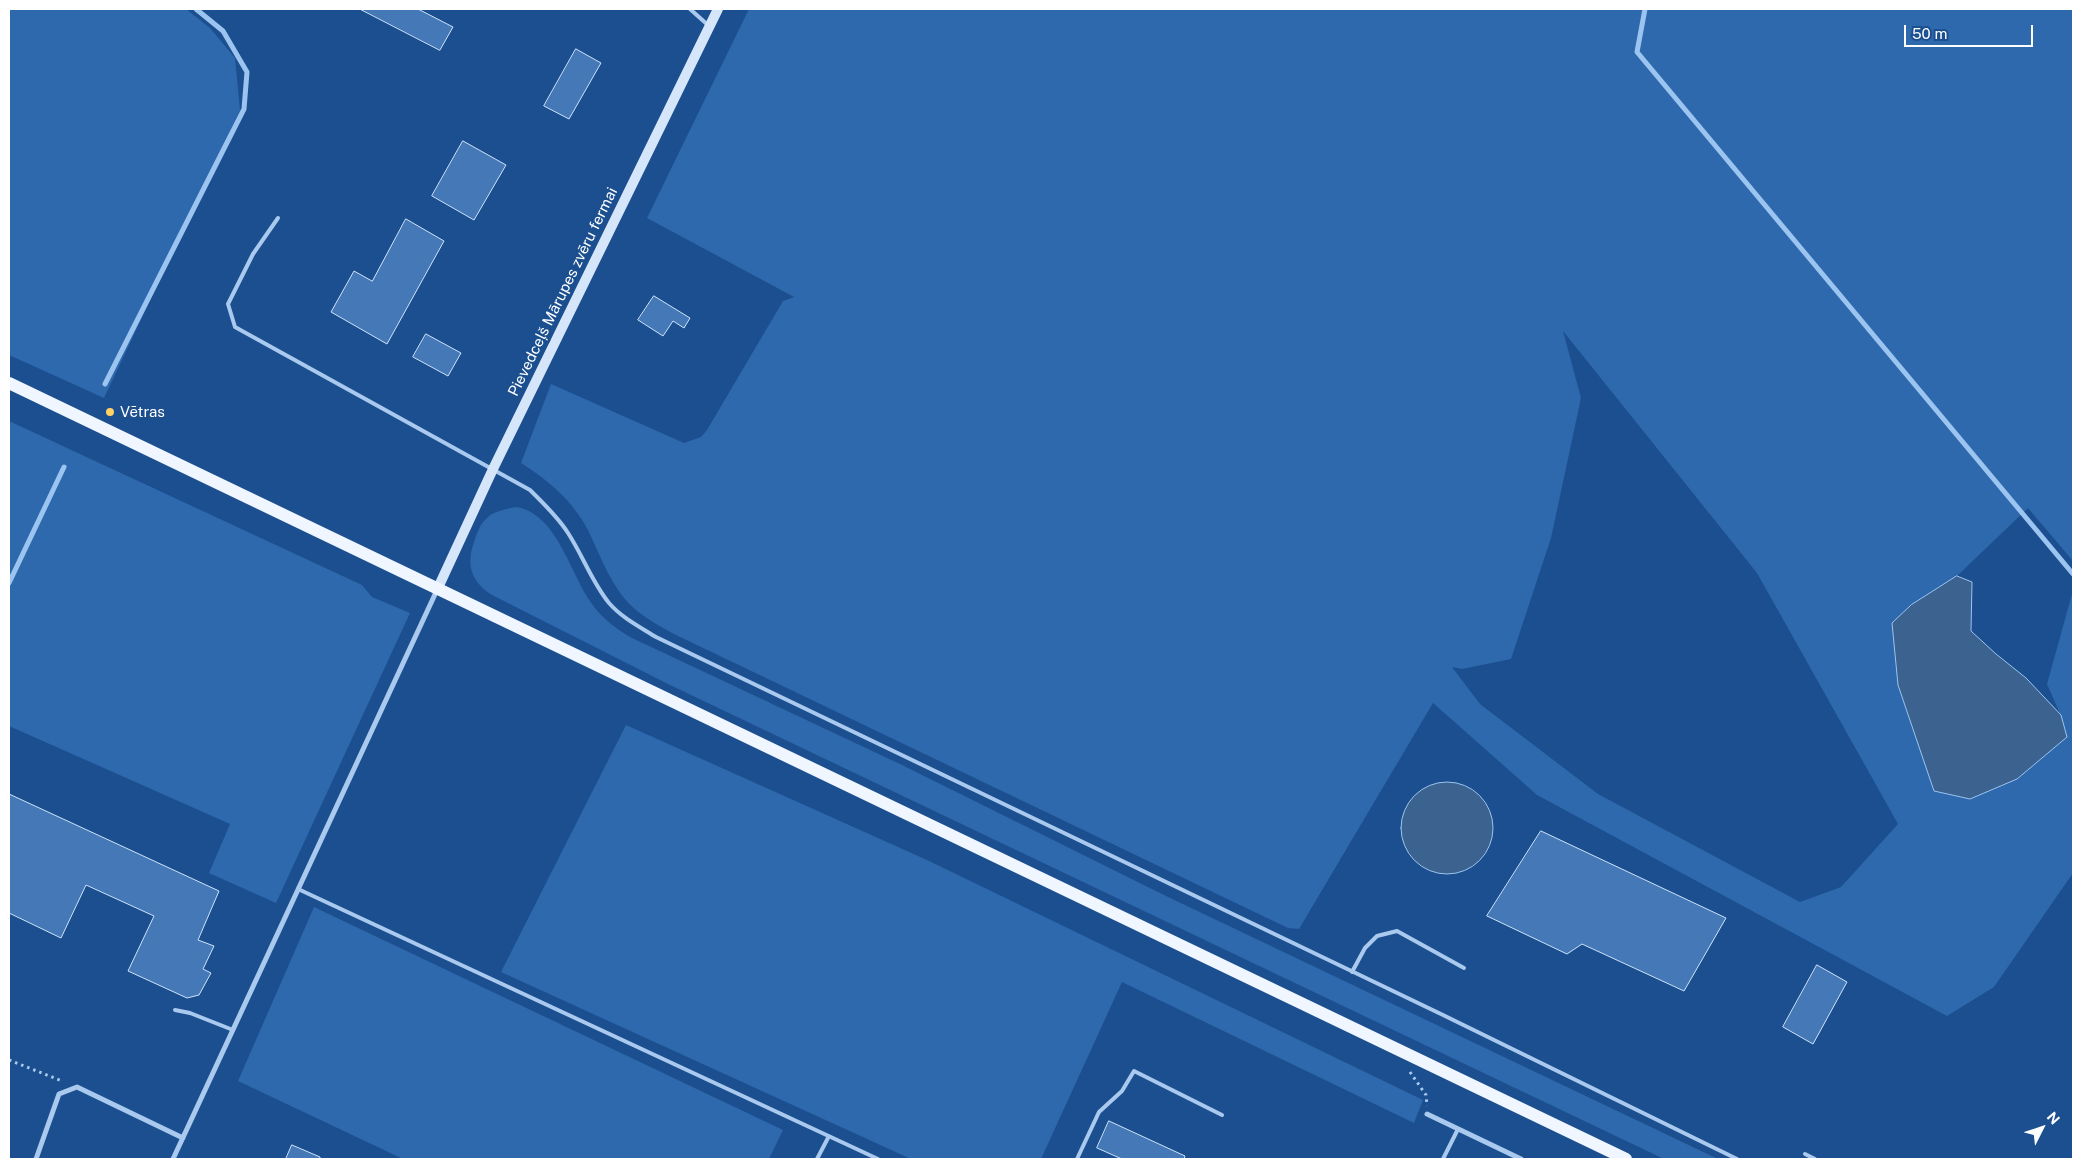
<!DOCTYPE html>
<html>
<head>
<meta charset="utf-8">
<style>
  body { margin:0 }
  #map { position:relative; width:2082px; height:1168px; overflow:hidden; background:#1b4f8f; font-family:"Public Sans",sans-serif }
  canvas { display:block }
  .frame { position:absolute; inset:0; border:10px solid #fff; pointer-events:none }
  .north { position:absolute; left:2017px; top:1103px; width:50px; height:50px; -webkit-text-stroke:4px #1b4f8f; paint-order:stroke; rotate:49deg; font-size:14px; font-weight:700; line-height:20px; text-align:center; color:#fff }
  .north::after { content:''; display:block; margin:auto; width:18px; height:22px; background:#fff; clip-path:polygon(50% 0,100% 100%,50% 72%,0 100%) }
  .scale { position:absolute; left:1904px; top:25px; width:129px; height:22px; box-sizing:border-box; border:2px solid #fff; border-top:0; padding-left:6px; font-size:15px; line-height:18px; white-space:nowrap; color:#fff; -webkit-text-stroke:4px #1b4f8f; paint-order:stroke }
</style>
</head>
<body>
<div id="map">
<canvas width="2082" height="1168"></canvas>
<div class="frame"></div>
<div class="north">N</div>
<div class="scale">50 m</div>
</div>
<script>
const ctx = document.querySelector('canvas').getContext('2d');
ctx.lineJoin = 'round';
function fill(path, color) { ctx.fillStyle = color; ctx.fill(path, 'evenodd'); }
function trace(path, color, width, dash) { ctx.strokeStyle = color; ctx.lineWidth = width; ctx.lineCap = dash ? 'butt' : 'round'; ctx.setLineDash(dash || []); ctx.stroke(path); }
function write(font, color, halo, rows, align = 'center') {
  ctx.font = font + ' "Public Sans",sans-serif'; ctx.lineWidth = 5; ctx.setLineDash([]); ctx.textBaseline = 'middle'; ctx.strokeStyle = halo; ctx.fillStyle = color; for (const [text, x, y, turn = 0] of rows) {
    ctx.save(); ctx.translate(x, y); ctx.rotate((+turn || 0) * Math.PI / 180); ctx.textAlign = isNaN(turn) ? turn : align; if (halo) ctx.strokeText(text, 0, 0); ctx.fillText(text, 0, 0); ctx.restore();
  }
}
fill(new Path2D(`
  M 9,9 L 186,9 L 210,28 L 235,58 L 240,110 L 104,398 L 9,355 Z
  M 749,9 L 2073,9 L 2073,561 L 2028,508 L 1957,576 L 1911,605 L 1924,758 L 1934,791 L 2061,716 L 2047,684 L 2072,594 L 2073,596 L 2073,873 L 1994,987 L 1947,1016 L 1537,795 L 1433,703 L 1299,929 L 1288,928 L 674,634 C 656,624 637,614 624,598 C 608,578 599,553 588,530 C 572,500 549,481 521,463 L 551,384 L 684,443 L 701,437 L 707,430 L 783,301 L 794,297 L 647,218 ZM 1563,331 L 1757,573 L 1898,824 L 1841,887 L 1800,902 L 1598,794 L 1480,704 L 1452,667 L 1462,669 L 1511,659 L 1551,538 L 1581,398 Z
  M 9,421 L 362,585 L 372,597 L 410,613 L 276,903 L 209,873 L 230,824 L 9,726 Z
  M 516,507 C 556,513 570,572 590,601 C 600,617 614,627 630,637 L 902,765 L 1166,896 L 1718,1159 L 1664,1159 L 668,684 L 492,595 C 471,582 466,564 474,542 C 477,533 480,524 487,518 C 494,511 506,509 516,507 Z
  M 626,725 L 927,860 L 1423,1100 L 1414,1123 L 1122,982 L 1041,1159 L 911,1159 L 501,972 Z
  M 314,907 L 783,1130 L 769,1159 L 403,1159 L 238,1081 Z`), '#2e69ad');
const water = new Path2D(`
  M 1957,576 L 1972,582 L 1971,631 L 1996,654 L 2026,678 L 2061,715 L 2067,737 L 2017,779 L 1970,799 L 1934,791 L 1898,685 L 1892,623 L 1911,605 Z
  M1401 828a46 46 0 1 1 92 0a46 46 0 1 1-92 0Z`);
fill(water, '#3c6290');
trace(water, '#9cc4f0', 1);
trace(new Path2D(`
  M 1645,9 L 1637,52 L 2073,574
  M 105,384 L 244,109 L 247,72 L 223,31 L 196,9
  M 9,583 L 64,467`), '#9cc4f0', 5);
const building = new Path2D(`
  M 360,9 L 418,9 L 453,27 L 440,50 Z
  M 576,49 L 601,63 L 569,119 L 544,106 Z
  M 463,141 L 506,165 L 474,220 L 432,196 Z
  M 406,219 L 444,241 L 387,344 L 331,312 L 354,271 L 372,281 Z
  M 654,296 L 690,318 L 684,328 L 673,321 L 663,336 L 638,320 Z
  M 426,334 L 461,353 L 448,376 L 413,357 Z
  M 9,794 L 219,891 L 198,940 L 214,946 L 203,969 L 211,973 L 199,995 L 187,998 L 128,971 L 154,916 L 86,885 L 61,938 L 9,913 Z
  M 1541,831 L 1726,918 L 1684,991 L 1582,944 L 1567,954 L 1487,916 Z
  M 1817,965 L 1847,982 L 1813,1044 L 1783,1027 Z
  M 1109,1121 L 1185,1156 L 1184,1159 L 1122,1159 L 1097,1148 Z
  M 292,1145 L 320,1157 L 320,1159 L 286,1159 Z`);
fill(building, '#4478b7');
trace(building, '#cfe3fa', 1);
trace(new Path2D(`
  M 9,1060 L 62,1081
  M 1410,1072 L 1426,1095 L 1427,1106`), '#a9c9ee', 3, [2.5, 4]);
trace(new Path2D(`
  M 690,9 L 709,26
  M 278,218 L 253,254 L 228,304 L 235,327 L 530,490 C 544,504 558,517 568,533 C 583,556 592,582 609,603 C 622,618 640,627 656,637 L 1443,1015 L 1737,1159
  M 298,889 L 878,1159
  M 1352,972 L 1365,948 L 1377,936 L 1397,931 L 1464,968
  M 175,1010 L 190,1013 L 233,1030
  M 1805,1154 L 1815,1159
  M 817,1159 L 829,1136
  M 1077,1159 L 1099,1112 L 1122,1091 L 1134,1071 L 1222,1115
  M 1443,1159 L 1458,1129`), '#a9c9ee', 4);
trace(new Path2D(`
  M 1427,1114 L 1521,1159
  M 36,1159 L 59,1094 L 77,1087 L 183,1138
  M 173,1159 L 437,590`), '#a9c9ee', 5);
trace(new Path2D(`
  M 437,590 L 493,469 L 718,9`), '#d6e6fa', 10);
trace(new Path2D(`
  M 9,383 L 1626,1159`), '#f0f6ff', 12);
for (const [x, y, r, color] of [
  [110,412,5,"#ffd166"]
]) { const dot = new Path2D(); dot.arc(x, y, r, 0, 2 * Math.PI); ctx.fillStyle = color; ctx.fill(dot); trace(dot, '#1b4f8f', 2); }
write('15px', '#fff', '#1b4f8f', [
  ["Pievedceļš Mārupes zvēru fermai",563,292,-64]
]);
write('15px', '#fff', '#1b4f8f', [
  ["Vētras",120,412]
], 'left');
</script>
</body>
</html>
